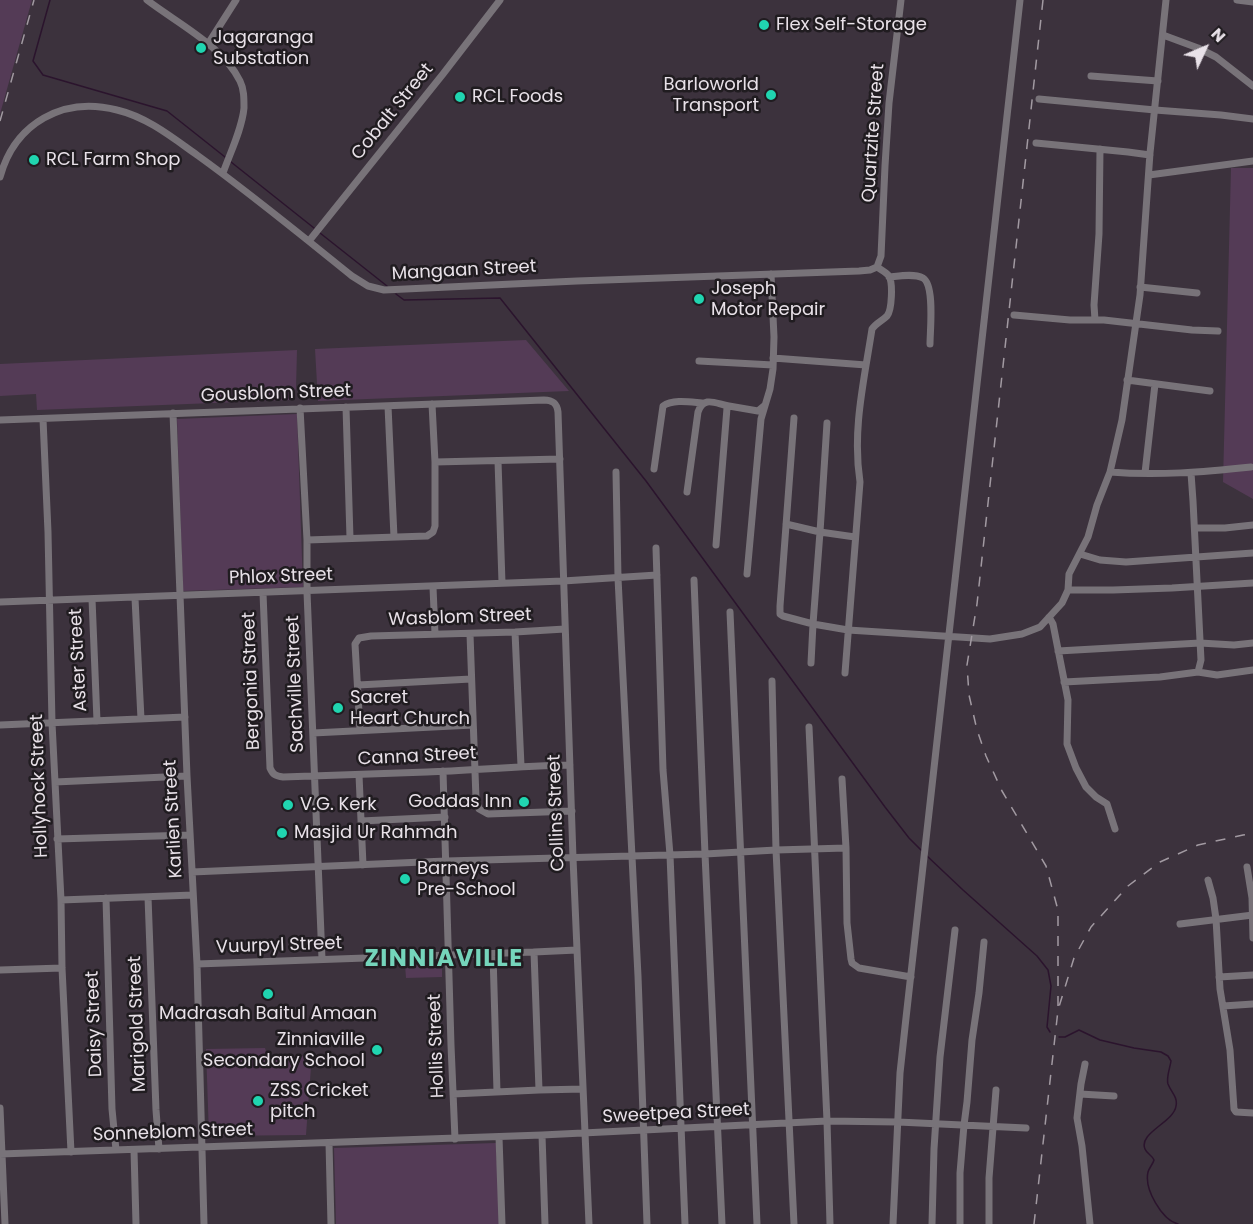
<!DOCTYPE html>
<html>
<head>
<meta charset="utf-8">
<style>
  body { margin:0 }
  #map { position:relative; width:1253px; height:1224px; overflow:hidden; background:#3c323d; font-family:Poppins,sans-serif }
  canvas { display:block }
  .north { position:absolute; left:1175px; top:18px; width:60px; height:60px; -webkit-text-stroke:4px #201c20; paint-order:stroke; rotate:46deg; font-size:16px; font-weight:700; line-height:24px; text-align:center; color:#e8e1e8 }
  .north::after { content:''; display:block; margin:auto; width:21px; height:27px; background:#e8e1e8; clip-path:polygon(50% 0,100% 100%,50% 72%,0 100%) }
</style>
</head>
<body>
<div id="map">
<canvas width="1253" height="1224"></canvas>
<div class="north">N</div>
</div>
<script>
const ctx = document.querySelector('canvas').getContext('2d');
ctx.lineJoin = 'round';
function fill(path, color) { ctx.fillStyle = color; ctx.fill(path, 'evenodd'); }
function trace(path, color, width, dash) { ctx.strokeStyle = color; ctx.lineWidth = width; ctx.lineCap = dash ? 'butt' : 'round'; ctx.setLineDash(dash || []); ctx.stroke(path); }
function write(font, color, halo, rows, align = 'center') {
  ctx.font = font + ' Poppins,sans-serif'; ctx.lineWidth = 5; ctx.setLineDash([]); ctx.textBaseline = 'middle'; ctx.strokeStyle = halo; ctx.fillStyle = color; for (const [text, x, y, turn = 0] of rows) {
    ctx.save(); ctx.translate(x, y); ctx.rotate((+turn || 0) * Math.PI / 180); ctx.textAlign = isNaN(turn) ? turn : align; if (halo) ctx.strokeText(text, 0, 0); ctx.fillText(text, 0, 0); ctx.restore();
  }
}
fill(new Path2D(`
  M 0,0 L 32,0 L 0,114 Z
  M 1231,168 L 1253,168 L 1253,499 L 1223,482 Z
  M 526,340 L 569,391 L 318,401 L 315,349 Z
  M 297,350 L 296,389 L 289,400 L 37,410 L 36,394 L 0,396 L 0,364 Z
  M 297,414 L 303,587 L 183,591 L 177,419 Z
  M 442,964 L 442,977 L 406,978 L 405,965 Z
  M 265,1048 L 268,1058 L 306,1056 L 311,1067 L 306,1135 L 209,1136 L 206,1049 Z
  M 496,1143 L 500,1224 L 336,1224 L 334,1148 Z`), '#543b56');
trace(new Path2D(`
  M 50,0 L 33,61 L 43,75 L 167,111 L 225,157
  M 231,162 L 314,228
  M 320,233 L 387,286
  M 396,294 L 404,300 L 500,298 L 646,481 L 885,807 L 909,838 L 921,850
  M 927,856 L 963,890 L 1037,956 L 1048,970 L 1051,986 L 1047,1027 L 1050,1032
  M 1059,1037 L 1065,1037 L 1079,1030 L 1100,1040 L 1134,1048 L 1161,1052 L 1168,1056 L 1171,1061 C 1170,1068 1166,1078 1168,1084 C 1171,1092 1178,1097 1176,1106 C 1174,1122 1138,1133 1145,1149 C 1147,1154 1152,1155 1154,1160 C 1153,1164 1149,1168 1148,1172 C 1144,1189 1162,1220 1178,1224`), '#2b142d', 1.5);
trace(new Path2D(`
  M 147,0 C 177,23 223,46 240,81 C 244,89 244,98 244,108 C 242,129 230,153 223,173
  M 1237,0 L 1253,2
  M 1163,35 L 1198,48 L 1216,57 L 1253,86
  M 208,44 L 236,0
  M 1091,76 L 1158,81
  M 1039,99 L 1155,110 L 1221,115 L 1253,119
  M 1036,143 L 1128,152 L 1150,155
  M 1149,175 L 1253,161
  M 0,177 C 15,123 63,96 117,110 C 147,117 173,138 197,155 C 250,193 301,235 352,276 L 368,286 L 384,290 L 577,281 L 859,271 L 870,270 L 877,267
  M 309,241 L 443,74 L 500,0
  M 877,267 L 881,256 L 885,166 L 889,103 L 901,0
  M 889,277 C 899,276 914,273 923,278 C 935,285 930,331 930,344
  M 1140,287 L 1197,293
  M 1014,315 L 1070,320 L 1104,320 L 1192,330 L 1218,331
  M 1095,320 L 1094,305 L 1099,234 L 1100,149
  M 773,358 L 866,365
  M 699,361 L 773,365
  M 1127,380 L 1210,391
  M 388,406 L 394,537
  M 346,407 L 350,538
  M 300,408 L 307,540 L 307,592 L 322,959
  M 173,413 L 187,776 L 197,964 L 204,1224
  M 794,418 L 780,606 L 780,614 L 783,616 L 813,624 L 848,630 L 990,639 L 1022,634 L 1040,627 L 1062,603 L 1068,590 L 1069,574 L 1088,537 L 1097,505 L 1110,472 L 1122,420 L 1140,295 L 1150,153 L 1166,0
  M 43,419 L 48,532 L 52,723 L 61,900 L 62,968 L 71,1152
  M 0,420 L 544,400 C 552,400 557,403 558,412 L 573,858 L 589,1224
  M 498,461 L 502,583
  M 435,462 L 560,459
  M 654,469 L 663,406 C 673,399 690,402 702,403
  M 616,472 L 618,578 L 638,976 L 647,1224
  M 1110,472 C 1157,476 1204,472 1251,467
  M 1145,473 L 1155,384
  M 1191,473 L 1193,501 L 1201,660 L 1198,672
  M 687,492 L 698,412 C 704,395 716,404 729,406
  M 786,524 L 820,532 L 855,537
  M 1195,528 L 1225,528 L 1253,525
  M 307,540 L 427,536 L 433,532 L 435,526 L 435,462 L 432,404
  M 716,545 L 727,408 L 729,406 L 758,411 L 764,406
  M 656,548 L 663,770 L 670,855 L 685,1224
  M 1080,554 L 1100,560 L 1126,562 L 1253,553
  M 747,574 L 761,419 L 770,389 L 773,369 L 774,337 L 771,274
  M 694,580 L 705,854 L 722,1224
  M 433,587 L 435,634
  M 1068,590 L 1113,590 L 1172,588 L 1253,583
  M 263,593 L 270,768 C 273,775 276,776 283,777 C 331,775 379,774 427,772 C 475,770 522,766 570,765
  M 135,598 L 141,719
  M 92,599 L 97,721
  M 0,602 L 563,581 L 657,575
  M 730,612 L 757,1224
  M 1049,617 L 1053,624 L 1068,700 L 1067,744 L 1076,768 L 1086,787 L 1096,797 L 1107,804 L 1115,829
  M 515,632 L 521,766
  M 470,634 L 476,799 L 479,809 L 488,814 L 572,811
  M 1058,651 L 1200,643 L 1234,645 L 1253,643
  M 811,663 L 813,624 L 820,532 L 827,423
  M 845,673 L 860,482 C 852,430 864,381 872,329 C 876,323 882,321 887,316 C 892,310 893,283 889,276 C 886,272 881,270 877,267
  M 772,681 L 776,850 L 794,1224
  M 1064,682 L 1160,677 L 1198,672 L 1217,675 L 1253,670
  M 358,685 L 471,679
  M 0,725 L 185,717
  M 809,727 L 827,1121 L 830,1224
  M 360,730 L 355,644 L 359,638 L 371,636 L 515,632 L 565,629
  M 313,733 L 473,725
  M 443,771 L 451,1045 L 455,1139
  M 359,775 L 363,865
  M 842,779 L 846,848 L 847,923 L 851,959 L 852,963 L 859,968 L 911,977
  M 55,782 L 187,776
  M 361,821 L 445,817
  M 57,839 L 190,835
  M 1247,867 L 1252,898 L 1253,938
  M 192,872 L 446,861 L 705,854 L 776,850 L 846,848
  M 1208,880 L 1213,898 L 1216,919 L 1220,989 L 1230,1050 L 1234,1109 L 1236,1112 L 1253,1113
  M 148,897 L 156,1110 L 159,1149
  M 106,898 L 112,1109 L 116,1150
  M 61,900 L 193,895
  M 1180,924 L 1253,915
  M 534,952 L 539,1090
  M 493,954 L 497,1092
  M 197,964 L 534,952 L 577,950
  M 0,970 L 62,968
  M 1219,977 L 1253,975
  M 1223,1006 L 1253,1004
  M 1085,1064 L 1081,1084 L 1077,1118 L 1082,1146 L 1090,1224
  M 453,1094 L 539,1090 L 583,1089
  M 1080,1094 L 1114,1096
  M 0,1108 L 5,1224
  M 542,1135 L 545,1224
  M 499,1137 L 502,1224
  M 329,1143 L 331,1224
  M 134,1150 L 136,1224
  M 0,1154 L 542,1135 L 827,1121 L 898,1122 L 1026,1128
  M 893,1224 L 900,1073 L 905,1027 L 1020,0
  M 932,1224 L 934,1149 L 940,1057 L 955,930
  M 960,1224 L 960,1173 L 964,1125 L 967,1102 L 972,1040 L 979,993 L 984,942
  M 989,1224 L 989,1178 L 996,1090`), '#787379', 7);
trace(new Path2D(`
  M 1043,0 L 977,604 L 967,665 L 969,695 L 977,730 L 986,756 L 1002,791 L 1046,866 L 1058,910 L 1058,1010
  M 0,121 L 34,0
  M 1034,1224 L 1058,1010 L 1074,958 L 1091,927 L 1128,886 L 1160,862 L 1198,845 L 1243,835 L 1253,834`), '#a29aa2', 1.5, [10, 10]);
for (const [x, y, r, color] of [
  [764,25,6,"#20d5b0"],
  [201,48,6,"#20d5b0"],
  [771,95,6,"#20d5b0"],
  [460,97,6,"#20d5b0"],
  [34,160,6,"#20d5b0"],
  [699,299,6,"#20d5b0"],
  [338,708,6,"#20d5b0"],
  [524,802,6,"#20d5b0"],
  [288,805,6,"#20d5b0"],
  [282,833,6,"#20d5b0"],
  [405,879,6,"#20d5b0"],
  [268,994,6,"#20d5b0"],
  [377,1050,6,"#20d5b0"],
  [258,1101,6,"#20d5b0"]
]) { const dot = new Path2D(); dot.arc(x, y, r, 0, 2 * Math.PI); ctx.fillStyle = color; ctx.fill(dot); trace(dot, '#201c20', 2); }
write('18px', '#e8e1e8', '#201c20', [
  ["Flex Self-Storage",776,25],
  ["Jagaranga",213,38],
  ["Substation",213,59],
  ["Barloworld",759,85,"right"],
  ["Transport",759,106,"right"],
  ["RCL Foods",472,97],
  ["RCL Farm Shop",46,160],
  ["Joseph",711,289],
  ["Motor Repair",711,310],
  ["Sacret",350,698],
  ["Heart Church",350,719],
  ["Goddas Inn",512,802,"right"],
  ["V.G. Kerk",300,805],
  ["Masjid Ur Rahmah",294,833],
  ["Barneys",417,869],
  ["Pre-School",417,890],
  ["Madrasah Baitul Amaan",268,1014,"center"],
  ["Zinniaville",365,1040,"right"],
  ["Secondary School",365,1061,"right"],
  ["ZSS Cricket",270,1091],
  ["pitch",270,1112]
], 'left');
write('18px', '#e8e1e8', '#201c20', [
  ["Cobalt Street",393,112,-51],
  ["Quartzite Street",874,133,-86],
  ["Mangaan Street",464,271,-3],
  ["Gousblom Street",276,394,-2],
  ["Phlox Street",281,577,-2],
  ["Wasblom Street",460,618,-2],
  ["Aster Street",79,660,-93],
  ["Bergonia Street",252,681,-92],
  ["Sachville Street",296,684,-92],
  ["Canna Street",417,757,-3],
  ["Hollyhock Street",40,786,-92],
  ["Collins Street",557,813,-92],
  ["Karlien Street",174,819,-93],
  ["Vuurpyl Street",279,946,-2],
  ["Daisy Street",95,1024,-92],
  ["Marigold Street",138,1024,-92],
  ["Hollis Street",437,1046,-92],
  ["Sweetpea Street",676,1114,-3],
  ["Sonneblom Street",173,1133,-2]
]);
ctx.letterSpacing = '1.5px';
write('bold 24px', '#75d5bb', '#201c20', [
  ["ZINNIAVILLE",444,960]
]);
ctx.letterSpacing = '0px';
</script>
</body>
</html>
